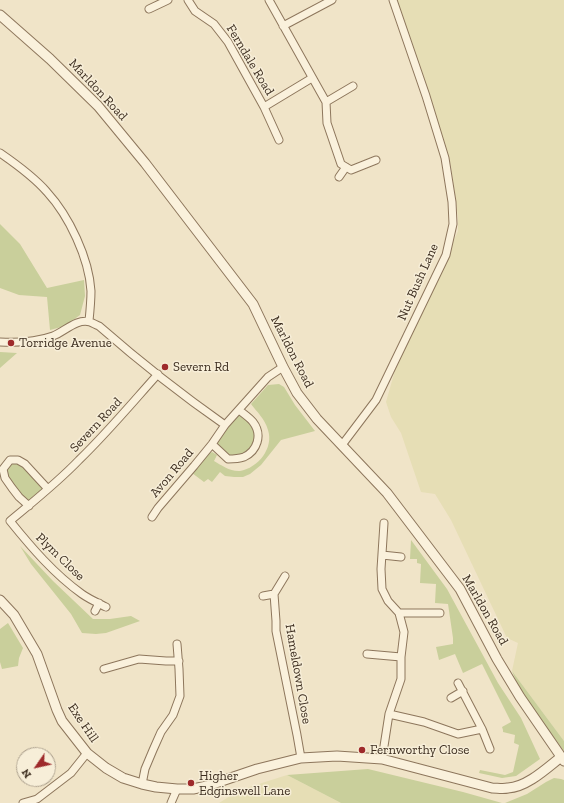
<!DOCTYPE html>
<html>
<head>
<meta charset="utf-8">
<style>
  body { margin:0 }
  #map { position:relative; width:564px; height:803px; overflow:hidden; background:#f0e4c8; font-family:"Zilla Slab",serif }
  canvas { display:block }
  .north { position:absolute; left:16px; top:747px; width:40px; height:40px; box-sizing:border-box; background:#f7eed8; border:1px solid #ada18e; border-radius:50%; rotate:236deg; font-size:11px; font-weight:700; line-height:16px; text-align:center; color:#3d2e20 }
  .north::after { content:''; display:block; margin:auto; width:14px; height:18px; background:#9e2a2b; clip-path:polygon(50% 0,100% 100%,50% 72%,0 100%) }
</style>
</head>
<body>
<div id="map">
<canvas width="564" height="803"></canvas>
<div class="north">N</div>
</div>
<script>
const ctx = document.querySelector('canvas').getContext('2d');
ctx.lineJoin = 'round';
function fill(path, color) { ctx.fillStyle = color; ctx.fill(path, 'evenodd'); }
function trace(path, color, width, dash) { ctx.strokeStyle = color; ctx.lineWidth = width; ctx.lineCap = dash ? 'butt' : 'round'; ctx.setLineDash(dash || []); ctx.stroke(path); }
function write(font, color, halo, rows, align = 'center') {
  ctx.font = font + ' "Zilla Slab",serif'; ctx.lineWidth = 3; ctx.setLineDash([]); ctx.textBaseline = 'middle'; ctx.strokeStyle = halo; ctx.fillStyle = color; for (const [text, x, y, turn = 0] of rows) {
    ctx.save(); ctx.translate(x, y); ctx.rotate((+turn || 0) * Math.PI / 180); ctx.textAlign = isNaN(turn) ? turn : align; if (halo) ctx.strokeText(text, 0, 0); ctx.fillText(text, 0, 0); ctx.restore();
  }
}
fill(new Path2D(`
  M 396,0 L 564,0 L 564,741 L 512,671 L 518,643 L 507,638 L 451,520 L 435,494 L 421,492 L 401,433 L 391,417 L 386,402 L 396,367 L 458,231 L 458,217 L 451,166 Z
  M 287,775 L 341,803 L 219,803 L 240,790 Z`), '#e6deb5');
fill(new Path2D(`
  M 0,224 L 20,244 L 47,288 L 84,280 L 85,296 L 80,315 L 65,326 L 50,330 L 47,297 L 19,295 L 0,288 Z
  M 0,352 L 17,353 L 0,368 Z
  M 279,384 L 284,387 L 295,405 L 315,431 L 281,440 L 261,465 L 250,474 L 243,477 L 234,477 L 225,476 L 220,472 L 212,482 L 208,479 L 204,482 L 192,473 L 208,454 L 212,452 L 217,455 L 214,461 C 221,465 231,472 240,471 C 258,468 274,448 268,430 C 265,419 257,412 251,404 L 268,385 Z
  M 239,410 L 257,430 L 251,452 L 228,459 L 212,444 Z
  M 18,460 L 48,489 L 29,506 L 5,478 L 6,465 Z
  M 411,540 L 447,589 L 498,683 L 521,718 L 540,759 L 516,776 L 502,778 L 479,773 L 480,770 L 505,775 L 513,772 L 519,745 L 514,743 L 515,735 L 503,732 L 503,730 L 502,727 L 511,722 L 482,664 L 463,673 L 455,654 L 439,660 L 436,647 L 453,644 L 453,638 L 448,604 L 435,603 L 436,584 L 420,583 L 421,564 L 417,563 L 417,559 L 410,559 Z
  M 20,546 L 53,581 L 93,619 L 110,619 L 131,616 L 140,621 L 106,633 L 96,634 L 82,633 L 71,614 L 31,564 Z
  M 8,623 L 23,648 L 19,658 L 18,666 L 2,669 L 0,662 L 0,629 Z
  M 512,671 L 564,741 L 564,751 L 521,693 Z
  M 368,769 L 463,792 L 502,803 L 341,803 L 287,775 Z
  M 554,778 L 561,779 L 564,780 L 564,803 L 505,803 L 527,794 L 546,782 Z`), '#c9cf9b');
const minor = new Path2D(`
  M 188,0 L 195,11 L 214,24 L 228,42 L 264,107 L 279,140
  M 269,0 L 326,102 L 327,123 L 341,164 L 351,170 L 376,160
  M 149,9 L 168,0
  M 283,26 L 332,0
  M 326,102 L 353,86
  M 264,107 L 312,78
  M 0,153 C 16,164 34,177 47,192 C 69,216 89,258 91,291 C 91,301 90,311 89,321
  M 339,177 L 346,167
  M 0,342 C 18,343 36,342 53,336 C 64,332 77,318 90,322 C 93,323 96,325 99,326 C 139,361 182,395 225,425
  M 212,444 L 228,459 C 233,459 238,459 244,457 C 257,451 263,435 253,422 C 250,418 244,414 239,410
  M 342,445 L 376,400 L 446,255 L 453,224 L 452,202 L 445,158 L 426,96 L 393,0
  M 29,506 L 19,497 L 12,488 L 5,478 L 3,469 L 10,460 L 18,460 L 25,464 L 48,489
  M 152,517 L 158,508 L 194,466 L 212,444 L 225,425 L 268,377 L 283,367
  M 382,555 L 401,557
  M 274,594 L 285,576
  M 263,596 L 274,594 L 276,621 L 276,631 L 297,735 L 301,758
  M 106,607 C 98,603 89,599 82,594 C 54,574 31,547 10,521 C 34,501 58,482 79,460 C 107,433 132,403 158,374
  M 95,611 L 99,603
  M 399,613 L 440,613
  M 367,654 L 401,657
  M 104,669 L 139,659 L 166,661 L 179,661
  M 458,683 L 482,729 L 490,749
  M 451,698 L 463,691
  M 389,714 L 424,722 L 458,734 L 482,729
  M 382,759 L 389,714 L 401,679 L 401,657 L 404,632 L 399,613 L 388,601 L 382,589 L 381,569 L 384,523
  M 142,784 L 145,769 L 153,750 L 161,732 L 173,715 L 180,696 L 179,669 L 177,644
  M 23,803 L 37,799 L 71,773 L 87,753
  M 171,803 L 177,789`);
const tertiary = new Path2D(`
  M 0,15 L 50,59 L 98,106 L 145,163 L 253,304 L 283,367 L 297,393 L 317,419 L 387,493 L 460,589 L 497,659 L 520,697 L 564,761
  M 0,600 L 14,615 L 37,654 L 57,710 L 62,721 L 87,753 L 106,768 L 123,778 L 142,784 L 156,787 L 177,789 L 193,789 L 207,786 L 257,769 L 301,758 L 337,756 L 382,759 L 492,788 C 497,788 503,789 508,788 C 527,787 547,768 561,757`);
trace(minor, '#8d765c', 9);
trace(tertiary, '#8d765c', 11);
trace(minor, '#faf1dc', 7);
trace(tertiary, '#faf1dc', 9);
for (const [x, y, r, color] of [
  [11,343,4,"#9e2a2b"],
  [165,367,4,"#9e2a2b"],
  [362,750,4,"#9e2a2b"],
  [191,783,4,"#9e2a2b"]
]) { const dot = new Path2D(); dot.arc(x, y, r, 0, 2 * Math.PI); ctx.fillStyle = color; ctx.fill(dot); trace(dot, '#f7eed8', 1.5); }
write('13px', '#3d2e20', '#f7eed8', [
  ["Ferndale Road",250,60,59],
  ["Marldon Road",98,90,47],
  ["Nut Bush Lane",418,282,-66],
  ["Marldon Road",292,352,63],
  ["Severn Road",96,425,-47],
  ["Avon Road",172,473,-50],
  ["Plym Close",60,557,44],
  ["Marldon Road",485,610,60],
  ["Hameldown Close",298,674,80],
  ["Exe Hill",83,723,56]
]);
write('13px', '#3d2e20', '#f7eed8', [
  ["Torridge Avenue",19,343],
  ["Severn Rd",173,367],
  ["Fernworthy Close",370,750],
  ["Higher",199,776],
  ["Edginswell Lane",199,791]
], 'left');
</script>
</body>
</html>
